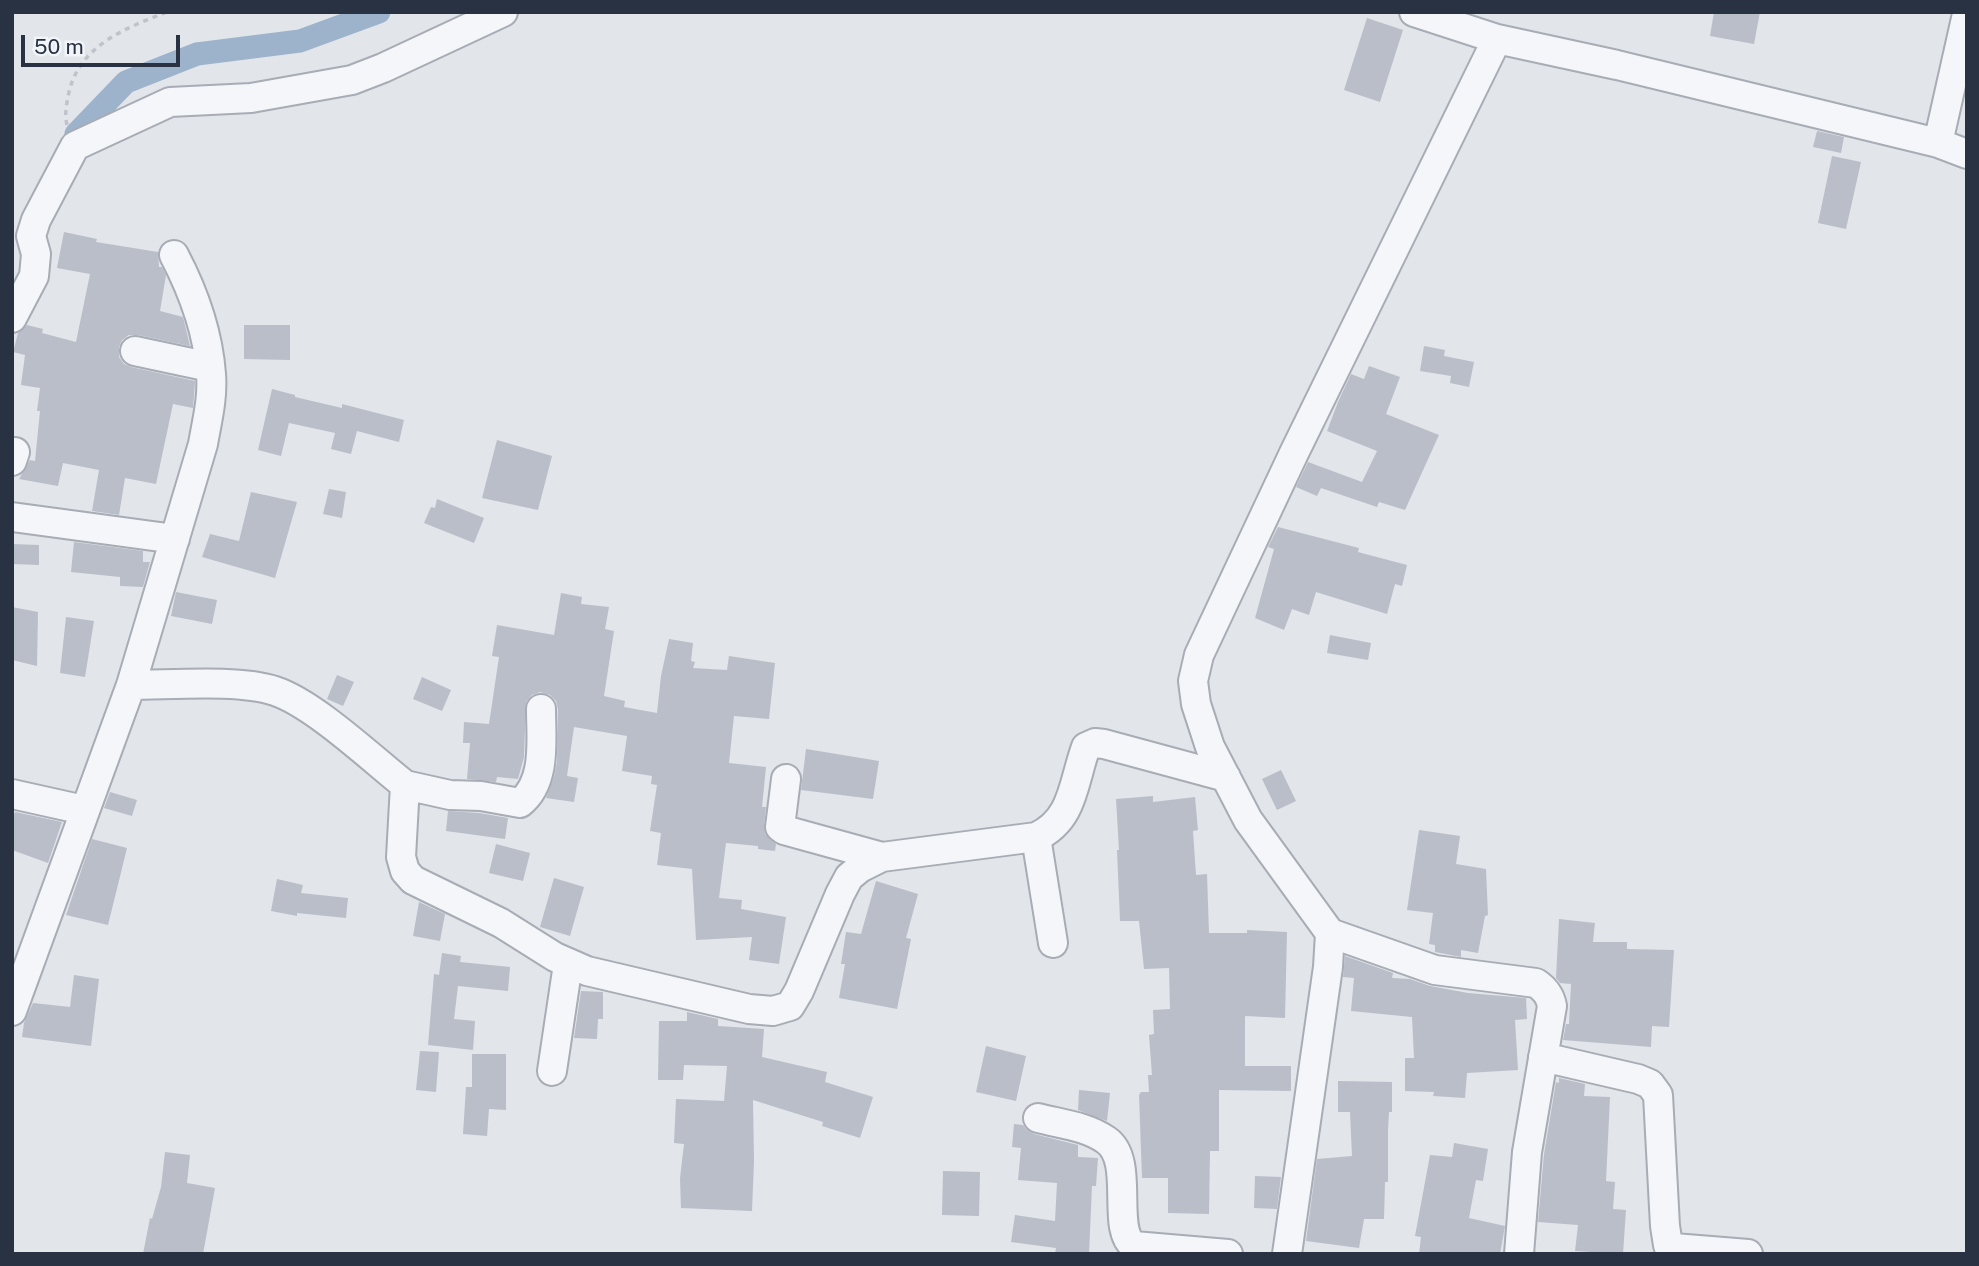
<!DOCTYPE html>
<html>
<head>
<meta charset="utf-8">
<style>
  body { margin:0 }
  #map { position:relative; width:1979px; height:1266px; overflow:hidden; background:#e2e5ea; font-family:"Public Sans",sans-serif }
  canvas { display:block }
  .frame { position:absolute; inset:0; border:14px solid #293243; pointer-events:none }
  .scale { position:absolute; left:21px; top:35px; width:159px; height:32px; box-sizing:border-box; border:4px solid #293243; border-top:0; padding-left:9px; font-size:21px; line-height:24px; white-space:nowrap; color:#293243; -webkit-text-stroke:5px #f1f4f8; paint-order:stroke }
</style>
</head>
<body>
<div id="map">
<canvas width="1979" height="1266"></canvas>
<div class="frame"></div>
<div class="scale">50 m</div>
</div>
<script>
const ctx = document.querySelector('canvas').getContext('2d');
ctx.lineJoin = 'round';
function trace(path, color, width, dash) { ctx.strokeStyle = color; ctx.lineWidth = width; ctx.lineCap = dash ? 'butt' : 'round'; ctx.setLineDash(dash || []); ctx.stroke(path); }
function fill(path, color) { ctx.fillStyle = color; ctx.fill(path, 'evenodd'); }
trace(new Path2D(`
  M 76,134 L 126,82 L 197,54 L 300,41 L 379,12`), '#9cb3cb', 23);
fill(new Path2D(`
  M 1714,12 L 1760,12 L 1754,44 L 1710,36 Z
  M 1367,18 L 1403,30 L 1380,102 L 1344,90 Z
  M 1817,131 L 1844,137 L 1841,153 L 1813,147 Z
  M 1832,156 L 1861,162 L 1846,229 L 1818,223 Z
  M 64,232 L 97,239 L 96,242 L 158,252 L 159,267 L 162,267 L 166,275 L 160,311 L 183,317 L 190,346 L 138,335 L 129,335 L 122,340 L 119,347 L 119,357 L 124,364 L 131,367 L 195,381 L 195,383 L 193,408 L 173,404 L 156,484 L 125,478 L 119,515 L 92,511 L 99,470 L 63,463 L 58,486 L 19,479 L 30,460 L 35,461 L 40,411 L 37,411 L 40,388 L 21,385 L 25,355 L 13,352 L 18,333 L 27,325 L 43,329 L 42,333 L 76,342 L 90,274 L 57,268 Z
  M 244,325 L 290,325 L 290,360 L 244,359 Z
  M 1424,346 L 1445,350 L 1444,356 L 1474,362 L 1469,387 L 1450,383 L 1451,376 L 1420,371 Z
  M 1369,366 L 1400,377 L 1386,414 L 1439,435 L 1405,510 L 1379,502 L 1377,507 L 1321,488 L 1317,496 L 1296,487 L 1308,462 L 1362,482 L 1377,451 L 1327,431 L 1338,402 L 1351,374 L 1364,379 Z
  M 272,389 L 295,395 L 295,397 L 342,408 L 342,404 L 404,420 L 399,442 L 357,431 L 351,454 L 331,449 L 335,433 L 289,423 L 281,456 L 258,450 Z
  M 497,440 L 552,456 L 538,510 L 482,498 Z
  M 329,489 L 346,492 L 342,518 L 323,514 Z
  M 251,492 L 297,502 L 275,578 L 202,557 L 210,534 L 239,541 Z
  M 437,499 L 484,518 L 474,543 L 424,523 L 431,507 L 435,508 Z
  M 1278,527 L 1359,548 L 1358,552 L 1407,565 L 1402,586 L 1395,584 L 1387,614 L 1316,592 L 1309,615 L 1292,609 L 1284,630 L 1255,618 L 1274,549 L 1268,547 Z
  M 74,542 L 143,551 L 143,562 L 150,562 L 143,587 L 120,586 L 120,577 L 71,572 Z
  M 12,544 L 39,545 L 39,565 L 12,564 Z
  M 176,592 L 217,600 L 212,624 L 171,616 Z
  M 561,593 L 582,597 L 581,604 L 609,607 L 605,629 L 614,631 L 604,696 L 625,701 L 624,707 L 657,713 L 661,676 L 669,639 L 693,643 L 691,661 L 695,662 L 693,668 L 727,670 L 729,656 L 775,663 L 769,719 L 734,716 L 729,763 L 766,767 L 762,807 L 766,807 L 764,826 L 765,834 L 776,844 L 775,851 L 758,849 L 758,846 L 726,843 L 719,898 L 742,900 L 741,909 L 786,917 L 779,964 L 749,960 L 752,937 L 696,940 L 692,869 L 657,865 L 661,833 L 650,831 L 657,785 L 651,784 L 652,776 L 622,771 L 627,736 L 574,727 L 567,776 L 578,778 L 574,802 L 546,798 L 554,777 L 557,762 L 558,709 L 556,701 L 550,695 L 540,692 L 532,695 L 526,702 L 524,757 L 518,779 L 497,777 L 496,782 L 467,779 L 470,743 L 463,743 L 464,722 L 489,724 L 499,657 L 492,656 L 497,625 L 554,635 Z
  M 12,607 L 38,612 L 37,666 L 12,660 Z
  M 66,617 L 94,621 L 85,677 L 60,673 Z
  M 1330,635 L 1371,643 L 1368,660 L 1327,653 Z
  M 337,675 L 354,682 L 343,706 L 327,699 Z
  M 422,677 L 451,690 L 442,711 L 413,699 Z
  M 806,749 L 879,761 L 873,799 L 801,790 Z
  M 1281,770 L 1296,801 L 1277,810 L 1262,779 Z
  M 110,792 L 137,800 L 132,816 L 104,808 Z
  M 1153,796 L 1153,802 L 1195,797 L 1198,830 L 1193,831 L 1196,875 L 1207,874 L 1209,933 L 1247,933 L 1247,930 L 1287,932 L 1285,1018 L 1245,1016 L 1245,1066 L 1291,1066 L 1291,1091 L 1219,1090 L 1219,1151 L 1210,1151 L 1209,1214 L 1168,1213 L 1168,1178 L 1142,1178 L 1139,1095 L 1141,1092 L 1149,1092 L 1148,1075 L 1152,1075 L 1149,1035 L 1154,1034 L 1153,1010 L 1170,1009 L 1169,968 L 1144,969 L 1139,921 L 1120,921 L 1117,850 L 1119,850 L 1116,799 Z
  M 448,811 L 479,813 L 508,818 L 505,839 L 446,831 Z
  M 15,812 L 62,822 L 48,863 L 12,850 L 12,820 Z
  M 1419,830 L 1460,836 L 1456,864 L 1486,869 L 1488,915 L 1485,916 L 1478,953 L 1461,950 L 1461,957 L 1435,952 L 1435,945 L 1429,944 L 1433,913 L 1407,910 Z
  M 92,839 L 127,848 L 108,925 L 66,915 Z
  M 496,844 L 530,853 L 523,881 L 489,873 Z
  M 554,878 L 584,887 L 570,936 L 540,927 Z
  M 277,879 L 303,885 L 301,893 L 348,898 L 346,918 L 297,913 L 297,916 L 271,911 Z
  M 876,881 L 918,894 L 906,938 L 911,939 L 897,1009 L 839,998 L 845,964 L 841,964 L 846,932 L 861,934 Z
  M 419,902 L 445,914 L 440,941 L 413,936 Z
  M 1559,919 L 1595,923 L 1593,942 L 1627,942 L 1627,949 L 1674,950 L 1669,1027 L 1652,1026 L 1651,1047 L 1563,1040 L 1566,1024 L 1569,1024 L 1571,984 L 1560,983 L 1556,978 Z
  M 442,953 L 461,956 L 460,962 L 510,967 L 508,991 L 458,986 L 454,1019 L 475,1021 L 473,1050 L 428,1045 L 434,974 L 439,975 Z
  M 1345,956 L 1393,973 L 1392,978 L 1410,979 L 1430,986 L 1468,993 L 1526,998 L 1527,1019 L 1515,1020 L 1518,1070 L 1467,1073 L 1465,1098 L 1433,1096 L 1434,1092 L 1405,1091 L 1405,1058 L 1414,1058 L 1412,1017 L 1351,1011 L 1354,978 L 1343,977 Z
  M 74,975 L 99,979 L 91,1046 L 22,1037 L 24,1023 L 33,1003 L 70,1007 Z
  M 581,991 L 603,992 L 603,1019 L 598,1019 L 597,1039 L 574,1038 Z
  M 687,1012 L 718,1019 L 718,1026 L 764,1029 L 762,1057 L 827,1072 L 825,1082 L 873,1097 L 860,1138 L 822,1126 L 823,1122 L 753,1100 L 754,1161 L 752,1211 L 681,1208 L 680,1178 L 684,1144 L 674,1143 L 676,1099 L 724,1101 L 727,1066 L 684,1065 L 683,1080 L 658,1080 L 659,1021 L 687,1021 Z
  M 986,1046 L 1026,1056 L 1016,1101 L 976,1092 Z
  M 420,1051 L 439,1052 L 436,1092 L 416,1090 Z
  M 472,1054 L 506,1054 L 506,1110 L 489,1109 L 487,1136 L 463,1134 L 466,1087 L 472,1087 Z
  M 1559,1078 L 1585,1084 L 1584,1096 L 1610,1097 L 1606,1181 L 1615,1182 L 1613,1209 L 1626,1210 L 1623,1254 L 1575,1251 L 1578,1225 L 1538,1222 L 1544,1154 L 1556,1082 L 1559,1083 Z
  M 1338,1081 L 1392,1082 L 1392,1112 L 1389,1112 L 1388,1130 L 1388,1182 L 1385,1182 L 1384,1219 L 1364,1219 L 1359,1248 L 1306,1241 L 1317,1159 L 1352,1156 L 1350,1112 L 1338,1112 Z
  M 1079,1090 L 1110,1093 L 1107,1121 L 1078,1110 Z
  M 1014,1124 L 1023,1125 L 1027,1130 L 1034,1134 L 1078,1145 L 1078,1157 L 1098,1158 L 1096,1186 L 1092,1186 L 1089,1254 L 1055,1254 L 1056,1248 L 1011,1242 L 1015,1215 L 1055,1221 L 1057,1183 L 1018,1180 L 1021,1148 L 1012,1147 Z
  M 1454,1143 L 1488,1149 L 1483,1181 L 1476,1180 L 1469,1218 L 1505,1226 L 1500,1254 L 1419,1254 L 1421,1237 L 1415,1236 L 1430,1155 L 1452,1157 Z
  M 165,1152 L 190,1155 L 187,1183 L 215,1188 L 203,1254 L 143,1254 L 150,1218 L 152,1219 L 161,1187 Z
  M 943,1171 L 980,1172 L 979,1216 L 942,1215 Z
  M 1255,1176 L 1281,1177 L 1277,1209 L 1254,1208 Z`), '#b9bec8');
const minor = new Path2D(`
  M 1414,12 L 1497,39 L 1617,65 L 1938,143 L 1967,154
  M 1938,143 L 1967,14
  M 12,318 L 34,276 L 36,254 L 31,236 L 36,220 L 75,146 L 170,102 L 251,98 L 352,80 L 383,68 L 503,12
  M 135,351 L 210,367
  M 12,461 L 15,452
  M 12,517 L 175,539
  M 131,685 C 171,685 239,679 275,691 C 314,704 371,758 405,785 L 401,857 L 405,871 L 413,880 L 501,923 L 555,957 L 587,971 L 749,1009 L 773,1011 L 790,1006 L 799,991 L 840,894 L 849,877 L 860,868 L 882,857 L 1036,837 C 1074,820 1073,782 1086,747 L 1095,743 L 1104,744 L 1226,777
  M 786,779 L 780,827 L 784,830 L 882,857
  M 405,785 L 450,795 L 481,796 L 520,803 C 547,782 541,739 541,709
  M 12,794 L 84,810
  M 1036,837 L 1053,943
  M 1330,933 L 1435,970 L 1536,983 C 1545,989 1550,995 1552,1006 L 1527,1152 L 1519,1254
  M 12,1011 L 131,685 L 203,444 C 207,421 213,398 211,374 C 208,333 193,291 174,255
  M 1543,1057 L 1638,1079 L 1650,1084 L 1658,1095 L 1665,1226 L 1668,1245 L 1674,1248 L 1748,1254
  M 552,1071 L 568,964
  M 1038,1118 C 1061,1124 1086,1126 1106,1140 C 1136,1160 1110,1229 1134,1246 L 1228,1254
  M 1287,1254 L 1328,967 L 1330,933 L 1248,820 L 1210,747 L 1196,704 L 1193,681 L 1199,655 L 1294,453 L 1497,39`);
trace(minor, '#a7acb5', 32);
trace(new Path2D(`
  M 67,125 C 64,113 67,103 69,92 C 80,45 126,28 167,12`), '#c0c3ca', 3.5, [5, 5]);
trace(minor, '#f5f6f9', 28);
</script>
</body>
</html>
